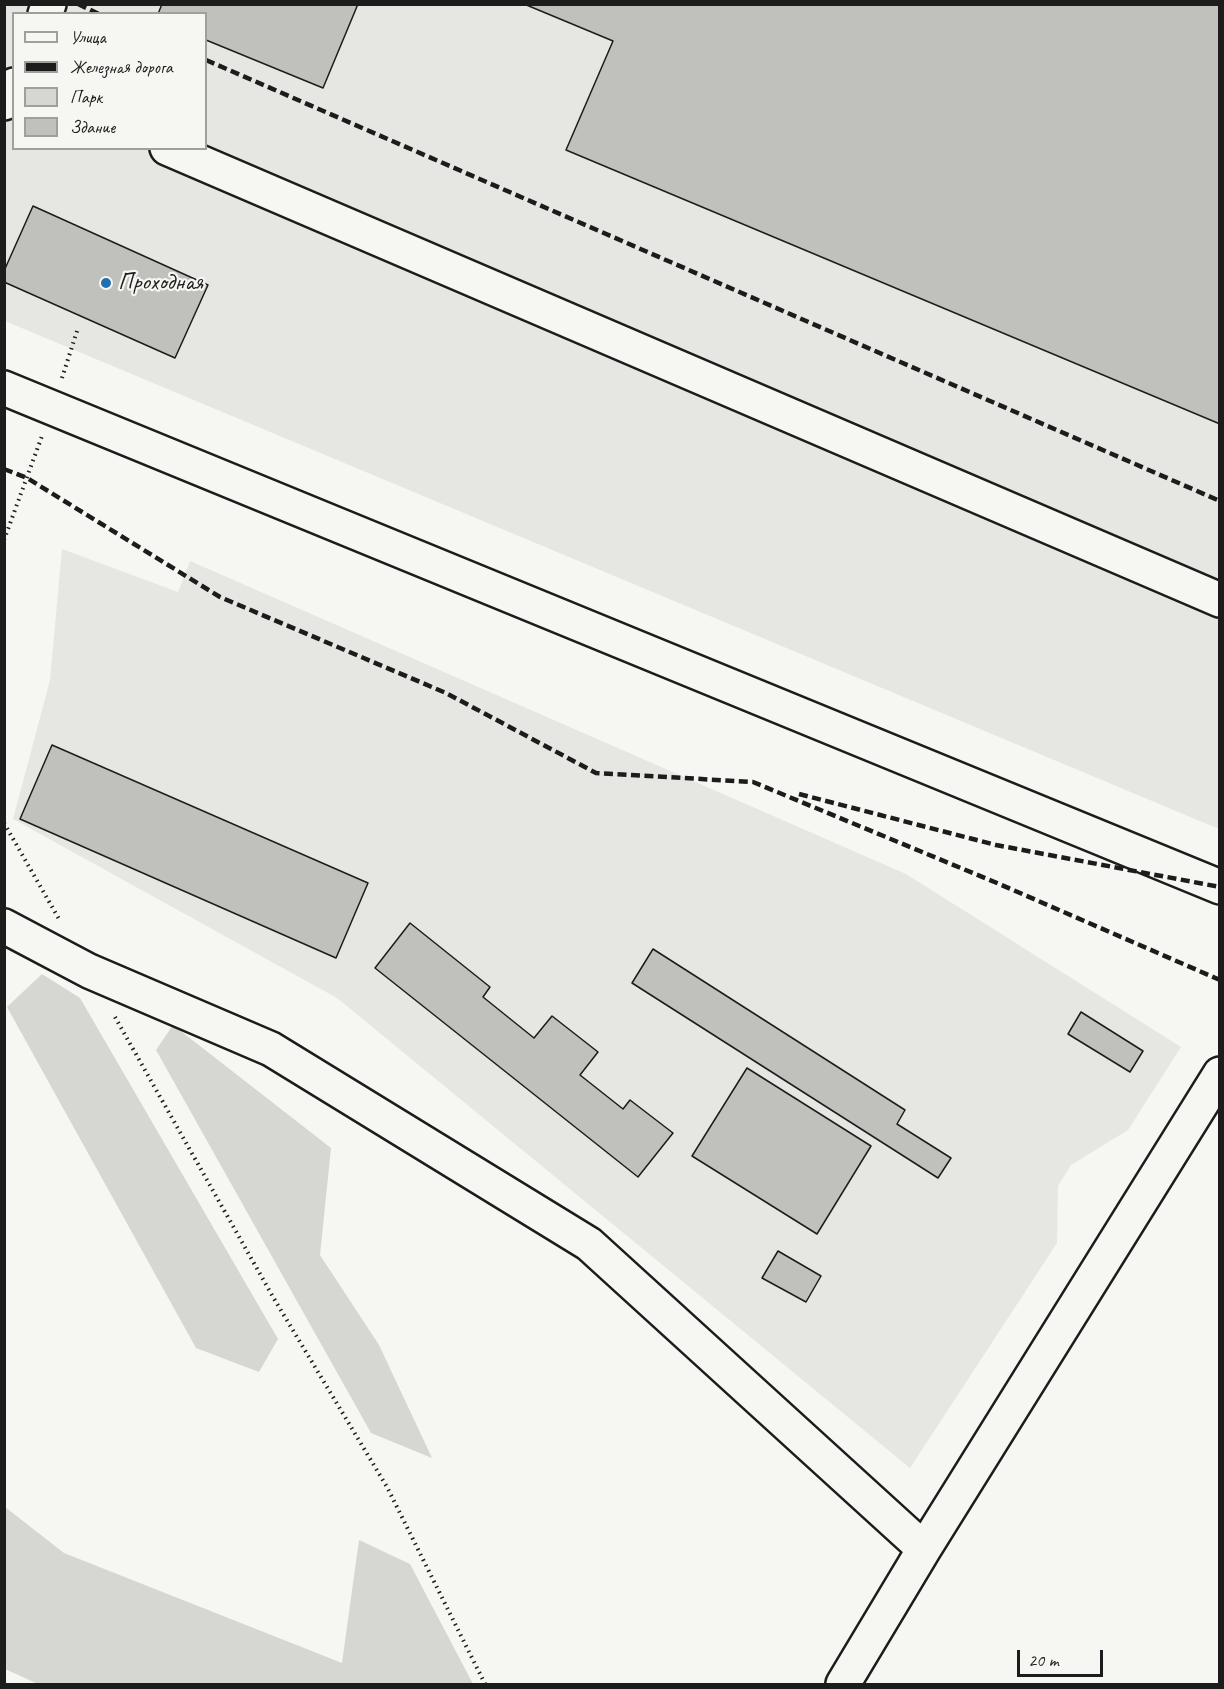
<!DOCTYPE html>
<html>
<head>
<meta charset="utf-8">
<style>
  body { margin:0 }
  #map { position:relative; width:1224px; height:1689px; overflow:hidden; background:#f6f6f2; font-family:Caveat,sans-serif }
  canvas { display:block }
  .frame { position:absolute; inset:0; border:6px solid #1c1c1c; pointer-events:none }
  .legend { position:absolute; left:12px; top:12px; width:195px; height:138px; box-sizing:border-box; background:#f6f6f2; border:2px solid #9f9f9c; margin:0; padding:8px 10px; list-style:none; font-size:18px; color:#1c1c1c }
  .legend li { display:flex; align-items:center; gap:12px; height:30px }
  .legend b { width:30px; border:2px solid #9f9f9c }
  .scale { position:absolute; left:1017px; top:1650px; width:86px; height:27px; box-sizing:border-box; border:3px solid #1c1c1c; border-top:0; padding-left:8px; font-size:18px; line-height:21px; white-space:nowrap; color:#1c1c1c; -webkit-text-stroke:4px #f6f6f2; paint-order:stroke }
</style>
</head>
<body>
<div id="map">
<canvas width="1224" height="1689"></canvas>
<div class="frame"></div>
<ul class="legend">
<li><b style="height:8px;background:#f6f6f2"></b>Улица</li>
<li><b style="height:8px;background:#1c1c1c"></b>Железная дорога</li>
<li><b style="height:16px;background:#d6d6d2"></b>Парк</li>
<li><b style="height:16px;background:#c0c0bd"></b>Здание</li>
</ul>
<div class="scale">20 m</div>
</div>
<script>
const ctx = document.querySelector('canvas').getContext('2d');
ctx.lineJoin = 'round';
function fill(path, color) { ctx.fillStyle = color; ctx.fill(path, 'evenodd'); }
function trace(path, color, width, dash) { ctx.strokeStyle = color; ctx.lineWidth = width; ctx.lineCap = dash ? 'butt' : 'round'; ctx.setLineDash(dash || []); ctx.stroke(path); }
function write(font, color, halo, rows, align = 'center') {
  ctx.font = font + ' Caveat,sans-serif'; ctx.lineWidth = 4.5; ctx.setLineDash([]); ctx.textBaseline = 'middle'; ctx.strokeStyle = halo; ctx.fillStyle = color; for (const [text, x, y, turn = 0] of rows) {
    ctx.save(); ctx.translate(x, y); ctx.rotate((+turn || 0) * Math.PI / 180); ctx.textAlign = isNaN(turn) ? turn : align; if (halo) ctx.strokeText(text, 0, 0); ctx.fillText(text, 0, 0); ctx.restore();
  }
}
fill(new Path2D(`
  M 4,5 L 1219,5 L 1219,829 L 5,321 ZM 14,14 L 206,14 L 206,148 L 14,148 Z
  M 62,549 L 178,592 L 190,561 L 906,874 L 1181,1047 L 1128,1130 L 1071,1165 L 1058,1186 L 1057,1243 L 910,1468 L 337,998 L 13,819 L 50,680 Z`), '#e6e6e2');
fill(new Path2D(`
  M 42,974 L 80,998 L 278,1339 L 259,1372 L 196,1348 L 7,1007 Z
  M 173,1025 L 331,1148 L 320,1255 L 379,1345 L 432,1458 L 371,1433 L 156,1050 Z
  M 5,1507 L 64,1553 L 342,1663 L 359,1540 L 410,1564 L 473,1684 L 38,1684 L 5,1669 Z`), '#d6d6d2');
const building = new Path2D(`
  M 162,4 L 358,4 L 323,88 L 206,40 L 206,14 L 158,14 Z
  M 524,4 L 1220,4 L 1220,424 L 566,150 L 613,41 Z
  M 33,206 L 208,285 L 175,358 L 4,282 L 4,271 Z
  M 52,745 L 368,883 L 336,958 L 20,819 Z
  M 410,923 L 490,987 L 483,997 L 534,1038 L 552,1016 L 598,1052 L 580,1075 L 623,1109 L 630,1100 L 673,1133 L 638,1177 L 375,968 Z
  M 653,949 L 905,1110 L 897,1124 L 951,1158 L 938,1178 L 632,983 Z
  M 1081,1012 L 1143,1051 L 1130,1072 L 1068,1034 Z
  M 747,1068 L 871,1146 L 817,1234 L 692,1156 Z
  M 778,1251 L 821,1276 L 806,1302 L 762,1278 Z`);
fill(building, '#c0c0bd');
trace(building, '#1c1c1c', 1.5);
const minor = new Path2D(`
  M 45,14 L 49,4
  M 4,103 L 14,85
  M 167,148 L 1220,600
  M 4,388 L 1220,887
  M 4,926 L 89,971 L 271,1049 L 589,1244 L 924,1549
  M 843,1684 L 924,1549 L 1220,1074`);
trace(minor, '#1c1c1c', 38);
trace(new Path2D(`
  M 62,378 L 77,331
  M 4,540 L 42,436
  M 4,823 L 59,919
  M 115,1017 L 273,1297 L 387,1487 L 485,1684`), '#1c1c1c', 4, [1.5, 4.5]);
trace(minor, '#f6f6f2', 33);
trace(new Path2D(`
  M 78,4 L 99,14
  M 206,60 L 1220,501
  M 4,469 L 27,478 L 220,597 L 446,693 L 596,773 L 753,782 L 997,883 L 1220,980
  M 799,794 L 996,845 L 1220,887`), '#1c1c1c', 4.5, [9, 4.5]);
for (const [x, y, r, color] of [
  [106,283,6,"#1f6fb2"]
]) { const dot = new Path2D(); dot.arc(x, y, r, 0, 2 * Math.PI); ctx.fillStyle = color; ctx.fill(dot); trace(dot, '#f6f6f2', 2); }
write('24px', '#1c1c1c', '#f6f6f2', [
  ["Проходная",118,283]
], 'left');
</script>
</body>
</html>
